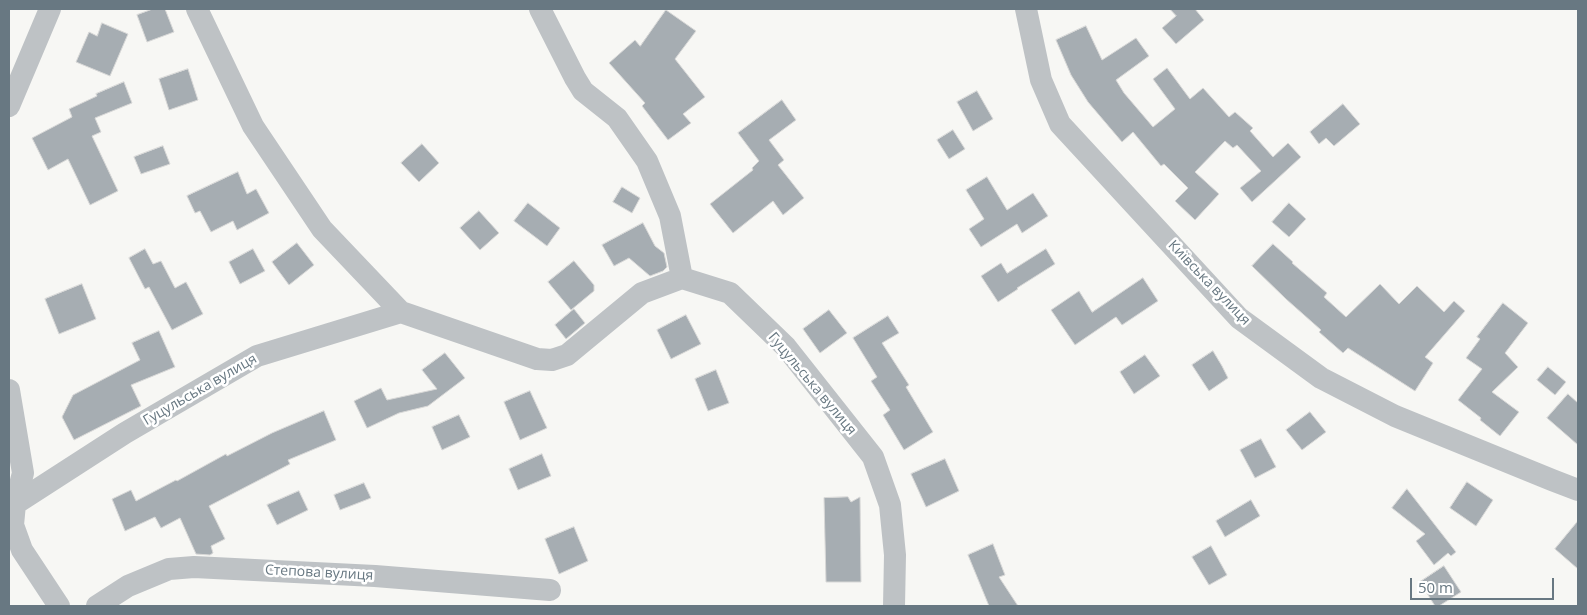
<!DOCTYPE html>
<html>
<head>
<meta charset="utf-8">
<style>
  body { margin:0 }
  #map { position:relative; width:1587px; height:615px; overflow:hidden; background:#f7f7f4; font-family:"Open Sans",sans-serif }
  canvas { display:block }
  .frame { position:absolute; inset:0; border:10px solid #687882; pointer-events:none }
  .scale { position:absolute; left:1410px; top:578px; width:144px; height:22px; box-sizing:border-box; border:2px solid #687882; border-top:0; padding-left:6px; font-size:15px; line-height:18px; white-space:nowrap; color:#687882; -webkit-text-stroke:4px #fff; paint-order:stroke }
</style>
</head>
<body>
<div id="map">
<canvas width="1587" height="615"></canvas>
<div class="frame"></div>
<div class="scale">50 m</div>
</div>
<script>
const ctx = document.querySelector('canvas').getContext('2d');
ctx.lineJoin = 'round';
function fill(path, color) { ctx.fillStyle = color; ctx.fill(path, 'evenodd'); }
function trace(path, color, width, dash) { ctx.strokeStyle = color; ctx.lineWidth = width; ctx.lineCap = dash ? 'butt' : 'round'; ctx.setLineDash(dash || []); ctx.stroke(path); }
function write(font, color, halo, rows, align = 'center') {
  ctx.font = font + ' "Open Sans",sans-serif'; ctx.lineWidth = 5; ctx.setLineDash([]); ctx.textBaseline = 'middle'; ctx.strokeStyle = halo; ctx.fillStyle = color; for (const [text, x, y, turn = 0] of rows) {
    ctx.save(); ctx.translate(x, y); ctx.rotate((+turn || 0) * Math.PI / 180); ctx.textAlign = isNaN(turn) ? turn : align; if (halo) ctx.strokeText(text, 0, 0); ctx.fillText(text, 0, 0); ctx.restore();
  }
}
const building = new Path2D(`
  M 153,9 L 165,9 L 174,32 L 147,42 L 137,15 Z
  M 1170,9 L 1195,9 L 1204,20 L 1176,44 L 1162,28 L 1176,16 Z
  M 666,10 L 696,31 L 675,59 L 705,97 L 683,114 L 691,123 L 668,140 L 642,106 L 645,103 L 609,63 L 635,40 L 640,46 Z
  M 102,23 L 128,34 L 110,76 L 76,62 L 89,32 L 97,36 Z
  M 1086,26 L 1102,60 L 1136,38 L 1149,56 L 1116,80 L 1124,93 L 1153,127 L 1175,109 L 1153,79 L 1167,68 L 1190,99 L 1203,88 L 1229,117 L 1235,112 L 1253,128 L 1250,131 L 1273,157 L 1288,143 L 1301,157 L 1252,202 L 1240,188 L 1261,171 L 1237,145 L 1233,148 L 1225,141 L 1195,172 L 1219,194 L 1195,220 L 1175,201 L 1188,188 L 1164,164 L 1161,166 L 1133,132 L 1122,142 L 1088,102 L 1071,75 L 1056,40 Z
  M 188,69 L 198,100 L 169,110 L 159,79 Z
  M 124,82 L 132,103 L 95,118 L 101,132 L 92,136 L 118,191 L 90,205 L 68,159 L 48,170 L 32,138 L 72,117 L 69,109 L 97,96 L 96,94 Z
  M 977,91 L 993,119 L 973,131 L 957,102 Z
  M 782,100 L 796,120 L 769,140 L 784,160 L 778,165 L 804,198 L 783,215 L 773,201 L 733,233 L 710,204 L 753,170 L 752,168 L 759,161 L 738,133 Z
  M 1343,104 L 1360,124 L 1334,146 L 1326,138 L 1319,144 L 1310,132 Z
  M 953,130 L 965,149 L 949,159 L 937,140 Z
  M 422,144 L 439,163 L 419,182 L 401,163 Z
  M 163,146 L 170,164 L 141,174 L 134,157 Z
  M 238,172 L 247,194 L 256,189 L 269,213 L 237,230 L 233,221 L 211,232 L 200,211 L 195,213 L 187,196 Z
  M 987,177 L 1007,210 L 1033,193 L 1048,216 L 1022,233 L 1017,224 L 981,247 L 969,229 L 984,219 L 966,190 Z
  M 622,187 L 640,198 L 632,213 L 613,202 Z
  M 528,203 L 560,228 L 547,246 L 514,221 Z
  M 1289,203 L 1306,219 L 1289,237 L 1272,222 Z
  M 479,211 L 499,233 L 480,250 L 460,228 Z
  M 643,223 L 655,246 L 664,253 L 667,267 L 663,271 L 650,276 L 629,258 L 614,266 L 602,245 Z
  M 297,243 L 314,265 L 289,285 L 272,262 Z
  M 1273,244 L 1293,262 L 1292,263 L 1327,293 L 1324,297 L 1346,317 L 1380,284 L 1399,304 L 1417,286 L 1444,312 L 1454,301 L 1465,311 L 1425,357 L 1433,363 L 1415,391 L 1348,348 L 1343,353 L 1319,332 L 1321,330 L 1286,299 L 1252,266 Z
  M 145,249 L 153,264 L 161,261 L 175,288 L 186,282 L 203,314 L 172,330 L 149,287 L 145,289 L 129,258 Z
  M 253,249 L 265,271 L 240,284 L 229,262 Z
  M 1046,249 L 1055,264 L 1017,288 L 1018,289 L 998,302 L 981,276 L 1001,263 L 1007,273 Z
  M 574,261 L 594,285 L 594,291 L 571,310 L 548,282 Z
  M 1143,278 L 1158,301 L 1122,325 L 1116,317 L 1075,345 L 1051,310 L 1079,291 L 1092,312 Z
  M 82,284 L 96,319 L 59,334 L 45,299 Z
  M 1503,303 L 1528,323 L 1505,353 L 1518,367 L 1492,392 L 1519,412 L 1500,436 L 1480,420 L 1481,418 L 1458,400 L 1482,369 L 1466,358 L 1480,339 L 1477,337 Z
  M 574,309 L 585,323 L 566,339 L 555,325 Z
  M 829,310 L 847,333 L 820,353 L 803,329 Z
  M 686,315 L 701,344 L 671,359 L 657,330 Z
  M 888,316 L 899,333 L 882,343 L 909,385 L 906,387 L 933,432 L 904,450 L 883,415 L 890,410 L 871,381 L 877,377 L 853,338 Z
  M 159,331 L 175,367 L 131,385 L 141,406 L 74,440 L 62,417 L 73,395 L 140,360 L 132,343 Z
  M 1213,351 L 1222,366 L 1228,378 L 1209,391 L 1192,365 Z
  M 445,353 L 465,378 L 428,406 L 399,413 L 367,428 L 354,401 L 381,388 L 387,400 L 437,389 L 422,370 Z
  M 1145,355 L 1160,376 L 1134,394 L 1120,372 Z
  M 1548,367 L 1566,382 L 1555,395 L 1537,380 Z
  M 716,370 L 729,403 L 708,411 L 695,379 Z
  M 530,391 L 547,428 L 520,440 L 504,402 Z
  M 1568,394 L 1578,403 L 1578,445 L 1547,418 Z
  M 324,411 L 336,440 L 288,460 L 290,464 L 209,506 L 225,539 L 211,546 L 213,553 L 210,555 L 196,554 L 180,518 L 161,528 L 155,517 L 125,531 L 112,499 L 131,490 L 136,501 L 176,480 L 177,481 L 226,454 L 227,456 L 272,433 Z
  M 1310,412 L 1326,432 L 1302,450 L 1286,430 Z
  M 459,415 L 470,437 L 442,450 L 432,427 Z
  M 1261,439 L 1276,467 L 1255,478 L 1240,450 Z
  M 542,454 L 551,476 L 518,490 L 509,469 Z
  M 945,459 L 959,491 L 926,507 L 911,474 Z
  M 1467,482 L 1493,500 L 1476,526 L 1450,508 Z
  M 364,483 L 371,498 L 340,510 L 334,495 Z
  M 1407,489 L 1456,552 L 1451,556 L 1448,553 L 1434,565 L 1416,541 L 1425,534 L 1392,508 Z
  M 299,491 L 308,510 L 277,525 L 267,505 Z
  M 848,497 L 851,502 L 860,497 L 861,582 L 826,582 L 824,498 Z
  M 1251,500 L 1260,516 L 1225,537 L 1216,521 Z
  M 1578,521 L 1578,569 L 1555,549 Z
  M 574,527 L 588,561 L 559,574 L 545,539 Z
  M 993,544 L 1005,575 L 999,577 L 1018,606 L 989,606 L 968,555 Z
  M 1211,546 L 1227,575 L 1209,585 L 1192,557 Z
  M 1444,566 L 1461,592 L 1439,606 L 1435,606 L 1420,582 Z`);
fill(building, '#a6adb2');
trace(building, '#d8d8d7', 1);
trace(new Path2D(`
  M 197,9 L 253,126 L 322,229 L 401,312 L 537,359 L 552,360 L 567,355 L 642,293 L 682,278 L 730,293 L 786,347 L 873,457 L 890,505 L 895,555 L 894,606
  M 540,9 L 575,78 L 583,91 L 617,118 L 647,161 L 670,216 L 682,278
  M 1026,9 L 1041,80 L 1060,124 L 1239,318 L 1321,378 L 1395,416 L 1552,480 L 1578,490
  M 9,106 L 50,9
  M 9,390 L 23,473 L 15,504 L 13,525 L 22,550 L 59,606
  M 15,504 L 125,433 L 257,356 L 401,312
  M 97,606 L 128,586 L 169,569 L 194,567 L 375,576 L 550,590`), '#bec2c5', 22);
write('14px', '#687882', '#fff', [
  ["Київська вулиця",1209,283,46],
  ["Гуцульська вулиця",812,384,50],
  ["Гуцульська вулиця",200,390,-30],
  ["Степова вулиця",319,573,3]
]);
</script>
</body>
</html>
